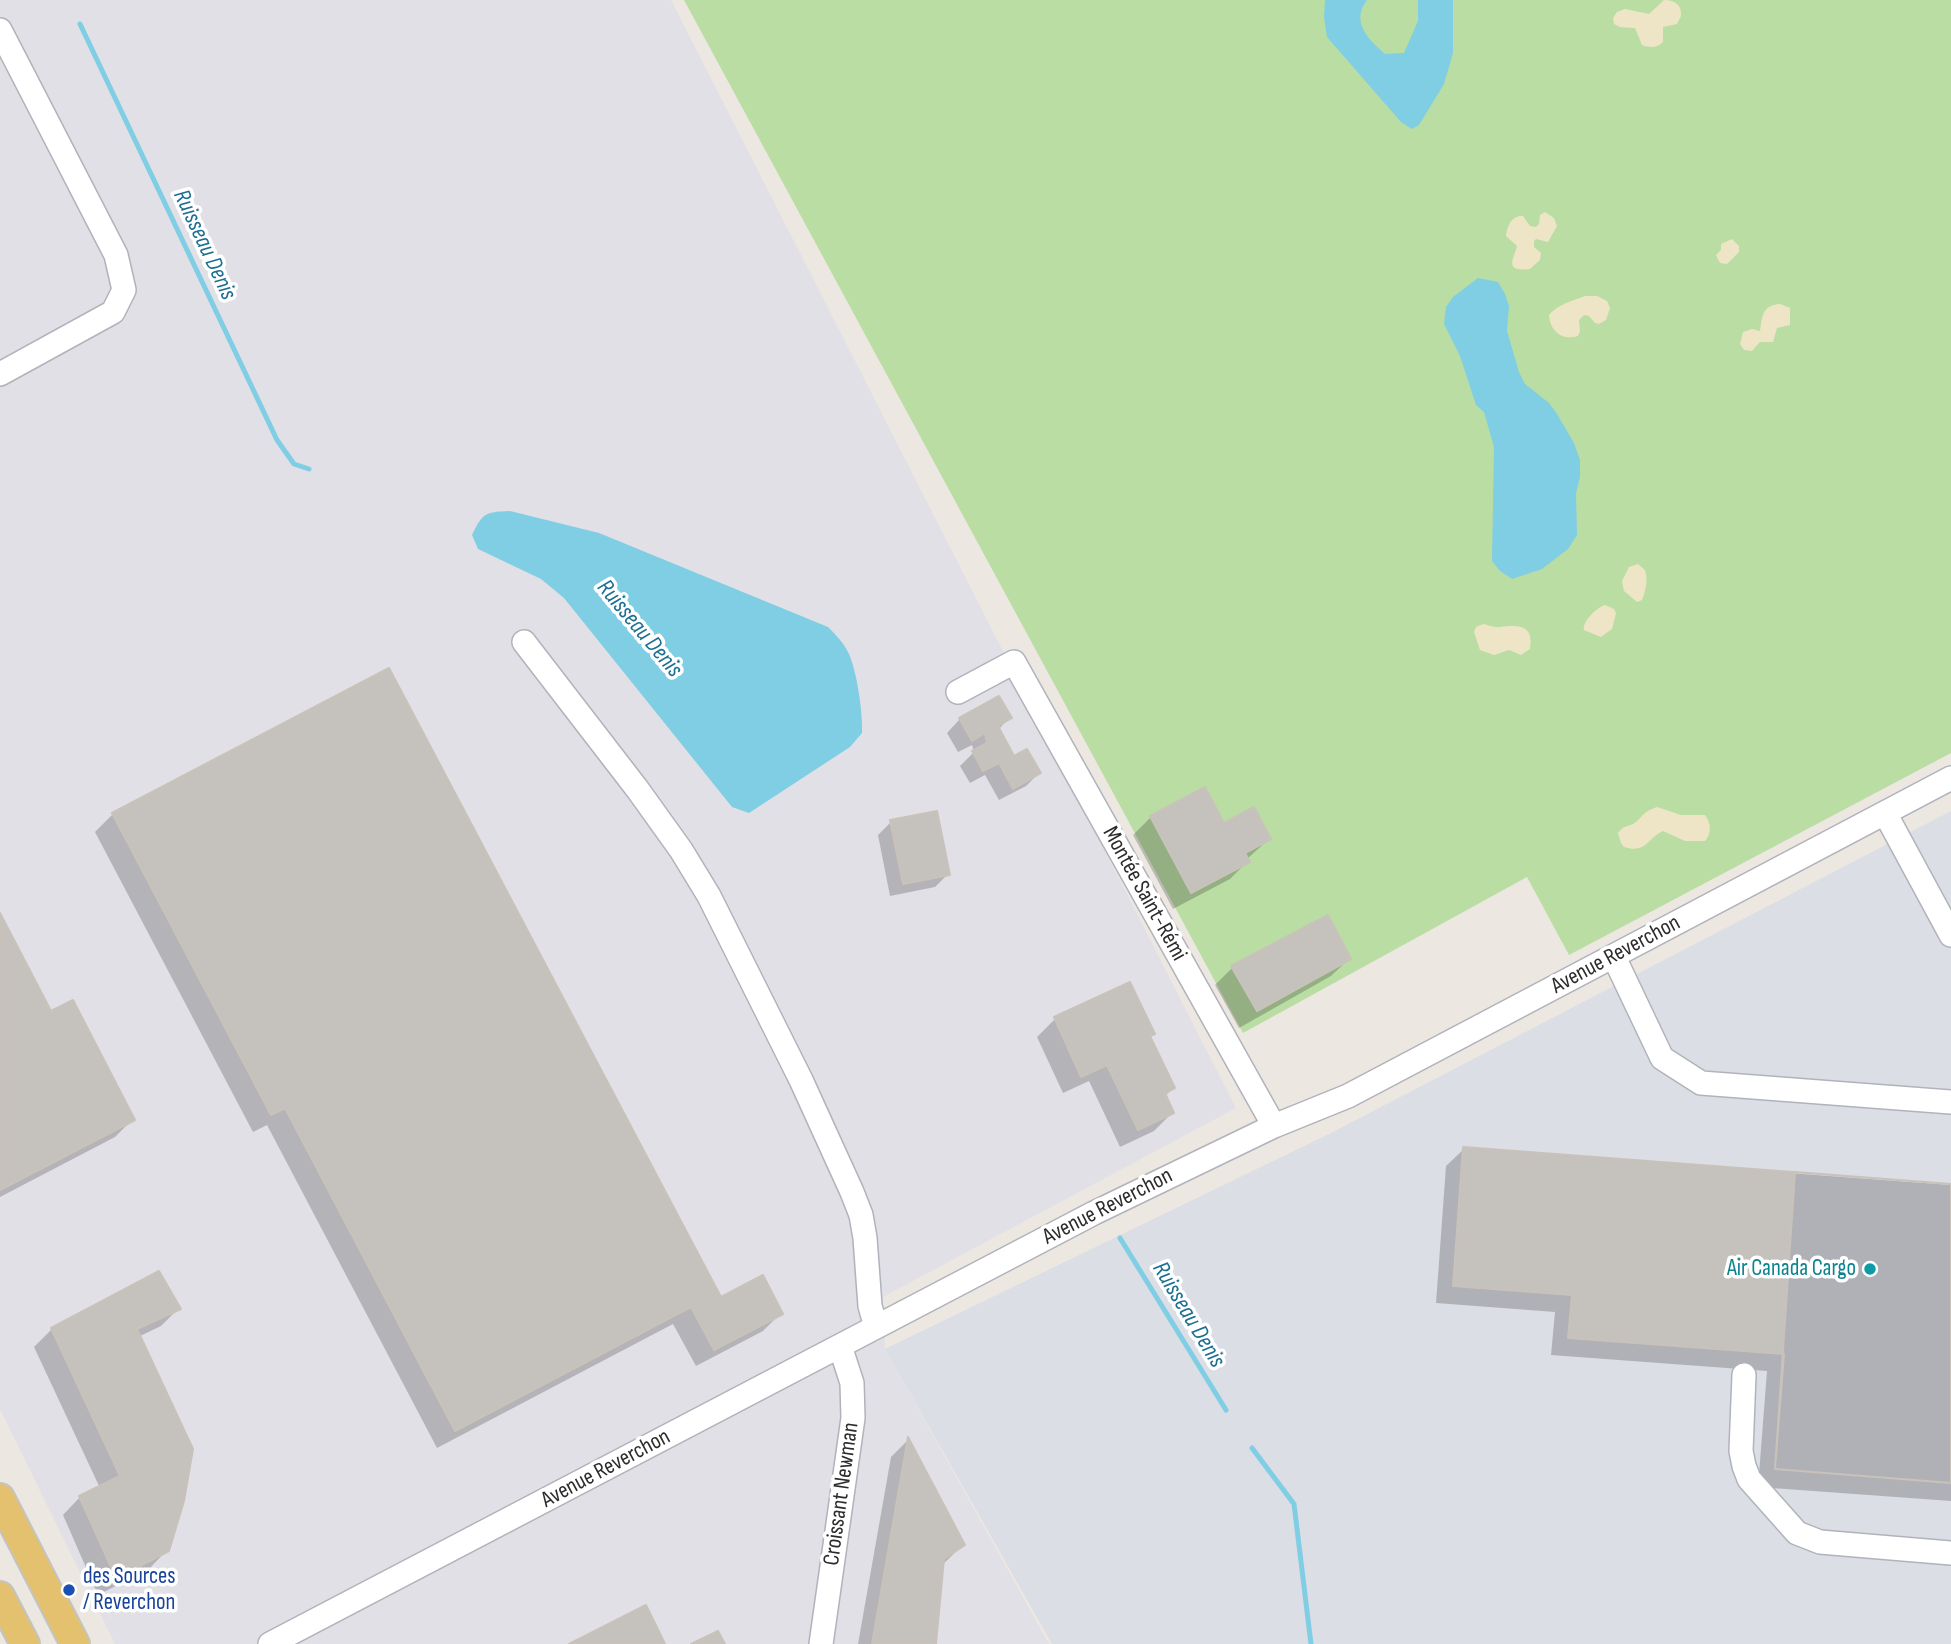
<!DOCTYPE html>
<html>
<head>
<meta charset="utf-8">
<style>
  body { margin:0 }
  canvas { display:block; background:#ece7e1 }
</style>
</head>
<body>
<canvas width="1951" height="1644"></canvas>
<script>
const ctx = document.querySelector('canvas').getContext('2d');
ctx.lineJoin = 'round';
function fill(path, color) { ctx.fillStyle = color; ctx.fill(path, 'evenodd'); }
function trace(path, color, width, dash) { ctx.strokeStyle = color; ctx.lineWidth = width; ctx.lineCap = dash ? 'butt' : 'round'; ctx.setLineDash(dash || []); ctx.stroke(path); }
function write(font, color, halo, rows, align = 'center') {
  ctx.font = font + ' "Sofia Sans Condensed",sans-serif'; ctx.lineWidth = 7; ctx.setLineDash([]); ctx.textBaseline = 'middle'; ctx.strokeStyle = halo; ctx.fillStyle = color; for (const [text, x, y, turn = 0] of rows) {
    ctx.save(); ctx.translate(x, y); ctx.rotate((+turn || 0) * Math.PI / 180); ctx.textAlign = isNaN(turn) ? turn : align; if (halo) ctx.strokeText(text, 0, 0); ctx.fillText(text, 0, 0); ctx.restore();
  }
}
fill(new Path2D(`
  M 0,0 L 671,0 L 1236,1108 L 883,1297 L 885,1349 L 1049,1644 L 115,1644 L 0,1409 Z`), '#e1e0e6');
fill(new Path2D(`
  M 1951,811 L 1951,1644 L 1052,1644 L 885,1349 L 1329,1134 Z`), '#dbdee5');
fill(new Path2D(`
  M 684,0 L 1951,0 L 1951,753 L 1569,955 L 1527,877 L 1243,1033 Z`), '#badda3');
fill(new Path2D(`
  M 1664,0 C 1675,0 1682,5 1681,16 L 1677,24 L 1663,27 L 1663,42 C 1657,48 1650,48 1642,45 L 1635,28 L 1620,27 L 1614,24 L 1613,18 L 1617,12 L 1625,9 L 1649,14 Z
  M 1545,212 L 1554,218 L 1557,226 L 1548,242 L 1536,239 L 1534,241 L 1534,247 L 1541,253 L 1540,260 L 1530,269 C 1503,272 1514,259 1517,246 L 1506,236 C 1507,226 1512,215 1523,216 L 1530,226 L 1536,227 L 1539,224 L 1540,215 Z
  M 1732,239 L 1739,246 L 1739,252 L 1727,264 L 1720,263 L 1716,255 L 1721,250 L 1721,244 Z
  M 1585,296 L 1597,296 L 1607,301 L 1610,308 L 1606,320 L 1599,324 L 1595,323 L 1589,316 L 1584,315 L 1579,320 L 1580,331 L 1578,336 C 1562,341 1550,331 1549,315 C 1558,304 1573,301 1585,296 Z
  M 1780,304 L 1790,308 L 1790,325 L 1777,328 L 1773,342 L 1760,342 L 1752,351 L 1744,350 L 1740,344 L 1743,332 L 1752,329 L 1760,331 C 1762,319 1761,305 1780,304 Z
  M 1638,564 L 1645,570 C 1648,580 1646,590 1642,600 L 1637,602 L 1624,591 L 1622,581 L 1629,567 Z
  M 1605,605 L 1614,609 L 1616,613 L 1612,629 L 1601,637 L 1584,630 C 1582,622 1596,608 1605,605 Z
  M 1483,624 C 1488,625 1495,628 1500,627 C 1518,625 1534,624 1530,649 L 1521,655 L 1509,650 L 1494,655 L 1480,650 L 1474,632 L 1476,627 Z
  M 1657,807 L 1681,815 L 1705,815 C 1711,823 1712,833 1705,841 L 1685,841 L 1663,831 C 1647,838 1647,854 1624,847 L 1621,843 L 1618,833 C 1623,826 1626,827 1633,824 C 1643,818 1641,812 1657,807 Z`), '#eee5c7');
fill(new Path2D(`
  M 1325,0 L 1367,0 C 1350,22 1369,40 1385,54 L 1404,53 L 1418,21 L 1418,0 L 1453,0 L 1453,53 L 1444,84 L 1419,125 L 1412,129 L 1401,122 L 1327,37 L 1324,17 Z
  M 1478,278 L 1498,282 L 1505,294 L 1509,306 L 1507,331 L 1519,372 L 1525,384 L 1549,403 L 1557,414 L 1574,443 L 1580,460 L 1580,477 L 1576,493 L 1577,535 L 1568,549 L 1542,569 L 1512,579 L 1500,571 L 1492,561 L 1494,447 L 1484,412 L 1476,405 L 1460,356 L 1444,324 L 1446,307 L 1453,297 Z
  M 510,511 L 599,533 L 828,627 C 836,635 844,643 849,654 C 857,672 863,713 862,733 L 850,747 L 749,813 L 732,807 L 564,598 L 541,579 L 478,549 L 472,535 C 483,512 486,512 510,511 Z`), '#7fcee3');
fill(new Path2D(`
  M 1009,718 L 998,730 L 1014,758 L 1039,773 L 1026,786 L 999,800 L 985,775 L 970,783 L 960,766 L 974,752 L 972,745 L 958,752 L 947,733 L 960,719 Z
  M 1204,789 L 1223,825 L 1269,839 L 1247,859 L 1248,861 L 1230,879 L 1173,909 L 1133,835 L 1151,817 Z
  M 113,814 L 720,1299 L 781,1313 L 763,1331 L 696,1366 L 673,1324 L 437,1448 L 267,1125 L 253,1132 L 95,832 Z
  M 891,822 L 948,874 L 935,887 L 890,896 L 878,835 Z
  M 0,917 L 50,1013 L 133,1119 L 115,1137 L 0,1197 Z
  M 1349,959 L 1331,976 L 1239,1028 L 1215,985 L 1232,968 Z
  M 1130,984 L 1153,1033 L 1149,1037 L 1173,1088 L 1164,1097 L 1172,1113 L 1154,1131 L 1120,1147 L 1089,1081 L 1063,1093 L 1037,1037 L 1055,1019 Z
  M 1464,1149 L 1951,1185 L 1951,1501 L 1758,1487 L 1767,1371 L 1551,1355 L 1555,1312 L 1436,1303 L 1446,1166 Z
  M 179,1308 L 161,1326 L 138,1337 L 167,1550 L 149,1569 L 98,1595 L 63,1515 L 80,1497 L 100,1488 L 34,1347 L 52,1329 Z
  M 908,1440 L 963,1545 L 942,1565 L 934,1644 L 858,1644 L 891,1457 Z`), '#0003');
trace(new Path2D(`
  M 80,24 L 277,440 L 294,464 L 309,469
  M 1120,1238 L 1226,1410
  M 1252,1448 L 1294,1504 L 1311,1644`), '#7fcee3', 5);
const building = new Path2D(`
  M 389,668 L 721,1297 L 763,1275 L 783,1314 L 714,1350 L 691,1307 L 455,1431 L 285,1108 L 271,1115 L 112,813 Z
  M 999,696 L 1012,718 L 998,726 L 1014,756 L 1027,749 L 1041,773 L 1013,789 L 999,763 L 983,771 L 972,751 L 987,743 L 985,733 L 972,741 L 959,718 Z
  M 1205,787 L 1224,823 L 1254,807 L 1271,839 L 1245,853 L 1250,862 L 1191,893 L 1150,816 Z
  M 937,811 L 950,875 L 903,884 L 890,820 Z
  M 0,913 L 51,1011 L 73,1000 L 135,1120 L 0,1190 Z
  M 1328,915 L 1351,959 L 1257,1011 L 1231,966 Z
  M 1130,982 L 1155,1034 L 1150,1036 L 1175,1088 L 1165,1093 L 1174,1113 L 1138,1130 L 1107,1065 L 1081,1077 L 1054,1017 Z
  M 1463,1147 L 1951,1184 L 1951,1483 L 1775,1469 L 1784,1354 L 1568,1338 L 1572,1295 L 1453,1286 Z
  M 1795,1172 L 1951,1184 L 1951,1483 L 1775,1469 Z
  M 159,1271 L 181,1309 L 137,1329 L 193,1449 L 184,1501 L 169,1551 L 116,1578 L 79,1496 L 120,1476 L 51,1328 Z
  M 908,1437 L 965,1545 L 944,1559 L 936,1644 L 872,1644 Z
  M 646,1605 L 665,1644 L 569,1644 Z
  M 718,1631 L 725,1644 L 691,1644 Z`);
fill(building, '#c5c1bc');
trace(building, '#c8c2ba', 2);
const minor = new Path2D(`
  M 0,30 L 116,255 L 124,290 L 113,312 L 0,374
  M 524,642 L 638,790 L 681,850 L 709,896 L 801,1080 L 852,1192 L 861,1215 L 865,1238 L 870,1306 L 876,1327
  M 958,692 L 1014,662 L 1274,1126
  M 1885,813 L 1951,935
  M 1614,957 L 1662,1058 L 1701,1083 L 1951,1102
  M 1744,1375 L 1741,1451 L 1744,1466 L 1749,1479 L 1797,1533 L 1820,1542 L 1951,1553
  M 270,1644 L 1094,1213 L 1274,1126 L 1348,1096 L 1951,778
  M 821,1644 L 853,1418 L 852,1383 L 840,1346`);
const major = new Path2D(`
  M 0,1498 L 75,1644
  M 0,1596 L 25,1644`);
trace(minor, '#b1b3bb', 26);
trace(major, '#c4c4c4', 32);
trace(minor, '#fff', 23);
trace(major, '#e3c16f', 28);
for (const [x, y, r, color] of [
  [1870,1269,7,"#0f9aa8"],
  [69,1590,7,"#1a4fb4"]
]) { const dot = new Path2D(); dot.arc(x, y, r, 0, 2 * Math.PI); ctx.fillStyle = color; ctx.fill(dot); trace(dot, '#fff', 2.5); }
write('23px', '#2c2c2c', '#fff', [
  ["Montée Saint-Rémi",1144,894,61],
  ["Avenue Reverchon",1616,955,-28],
  ["Avenue Reverchon",1108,1207,-27],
  ["Avenue Reverchon",606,1469,-28],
  ["Croissant Newman",842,1494,-82]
]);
write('23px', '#0d838f', '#fff', [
  ["Air Canada Cargo",1856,1269]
], 'right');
write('23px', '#164399', '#fff', [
  ["des Sources",83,1577],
  ["/ Reverchon",83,1603]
], 'left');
write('italic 24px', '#1c6f91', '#fff', [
  ["Ruisseau Denis",204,245,65],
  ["Ruisseau Denis",639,629,50],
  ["Ruisseau Denis",1188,1315,59]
]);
</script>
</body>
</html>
